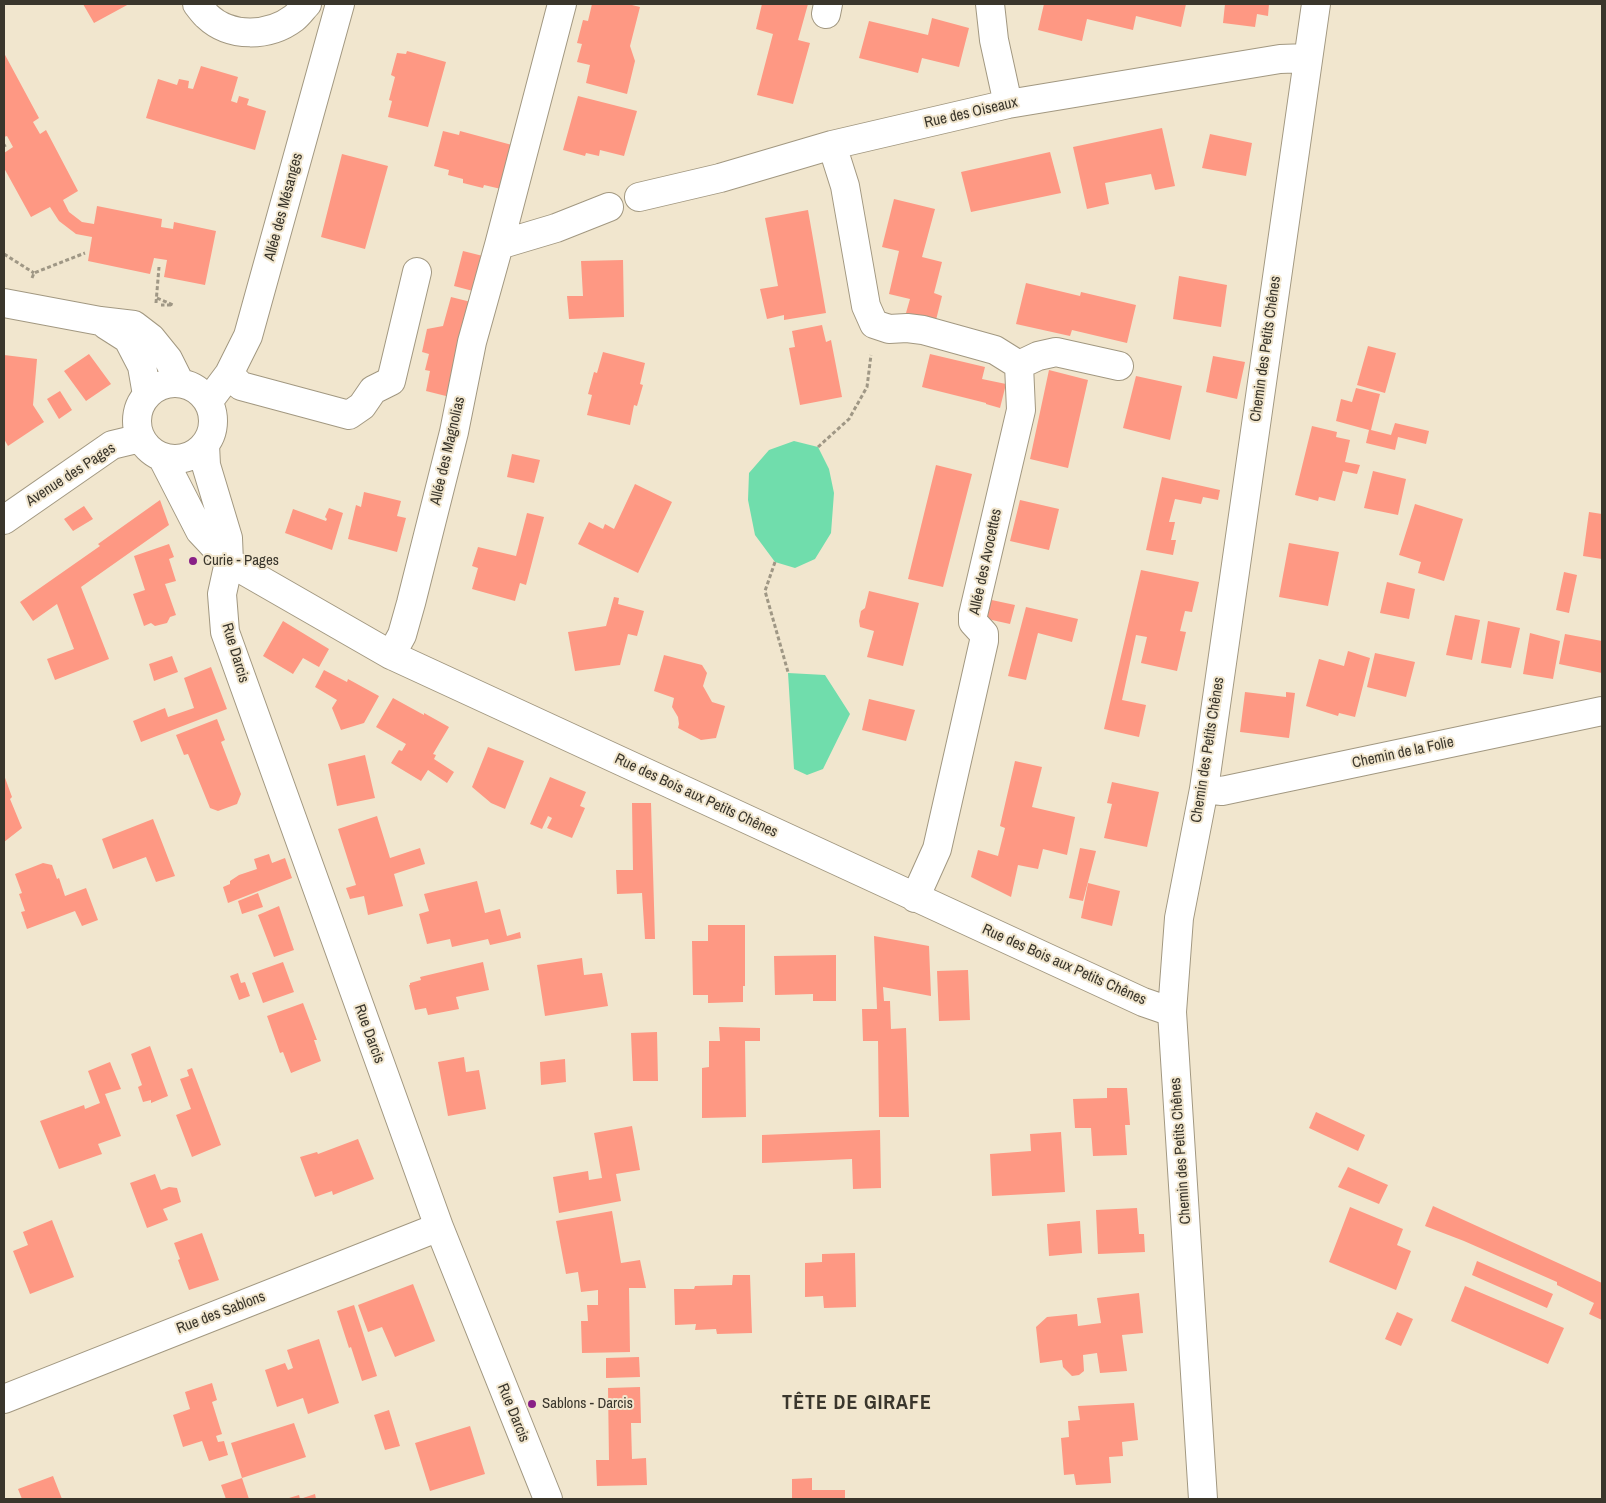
<!DOCTYPE html>
<html>
<head>
<meta charset="utf-8">
<style>
  body { margin:0 }
  #map { position:relative; width:1606px; height:1503px; overflow:hidden; background:#f1e6ce; font-family:"Archivo Narrow",sans-serif }
  canvas { display:block }
  .frame { position:absolute; inset:0; border:5px solid #3a362c; pointer-events:none }
</style>
</head>
<body>
<div id="map">
<canvas width="1606" height="1503"></canvas>
<div class="frame"></div>
</div>
<script>
const ctx = document.querySelector('canvas').getContext('2d');
ctx.lineJoin = 'round';
function fill(path, color) { ctx.fillStyle = color; ctx.fill(path, 'evenodd'); }
function trace(path, color, width, dash) { ctx.strokeStyle = color; ctx.lineWidth = width; ctx.lineCap = dash ? 'butt' : 'round'; ctx.setLineDash(dash || []); ctx.stroke(path); }
function write(font, color, halo, rows, align = 'center') {
  ctx.font = font + ' "Archivo Narrow",sans-serif'; ctx.lineWidth = 4; ctx.setLineDash([]); ctx.textBaseline = 'middle'; ctx.strokeStyle = halo; ctx.fillStyle = color; for (const [text, x, y, turn = 0] of rows) {
    ctx.save(); ctx.translate(x, y); ctx.rotate((+turn || 0) * Math.PI / 180); ctx.textAlign = isNaN(turn) ? turn : align; if (halo) ctx.strokeText(text, 0, 0); ctx.fillText(text, 0, 0); ctx.restore();
  }
}
fill(new Path2D(`
  M 794,441 L 818,447 L 829,469 L 834,493 L 831,533 L 815,559 L 795,568 L 775,562 L 755,535 L 748,500 L 749,473 L 769,450 Z
  M 788,673 L 825,675 L 850,714 L 823,769 L 807,775 L 794,769 Z`), '#70ddac');
fill(new Path2D(`
  M 83,4 L 129,4 L 94,23 Z
  M 592,4 L 628,4 L 640,7 L 630,46 L 635,61 L 627,94 L 586,83 L 590,65 L 577,62 L 582,44 L 577,43 L 583,20 L 588,21 Z
  M 762,4 L 808,4 L 798,40 L 810,43 L 793,104 L 757,95 L 773,34 L 756,29 Z
  M 1044,4 L 1186,4 L 1181,27 L 1136,16 L 1133,30 L 1087,19 L 1082,41 L 1038,30 Z
  M 1225,4 L 1269,4 L 1268,16 L 1257,14 L 1255,27 L 1223,23 Z
  M 932,18 L 969,28 L 959,67 L 922,58 L 918,73 L 859,58 L 869,21 L 928,35 Z
  M 407,51 L 446,62 L 428,127 L 388,117 L 392,101 L 389,100 L 395,77 L 391,75 L 397,53 L 406,54 Z
  M 4,53 L 39,118 L 33,122 L 40,134 L 46,130 L 78,191 L 63,200 L 69,212 L 82,222 L 94,224 L 97,206 L 162,219 L 161,227 L 173,229 L 174,222 L 216,231 L 205,285 L 164,277 L 167,260 L 154,258 L 150,274 L 88,261 L 92,237 L 76,234 L 59,221 L 50,207 L 31,217 L 4,168 L 4,153 L 13,147 L 7,136 L 4,137 Z
  M 201,66 L 238,77 L 231,101 L 237,103 L 239,96 L 249,99 L 247,105 L 266,111 L 255,150 L 146,118 L 158,79 L 177,85 L 179,79 L 189,81 L 188,88 L 193,89 Z
  M 578,96 L 637,111 L 624,156 L 600,150 L 599,156 L 586,153 L 585,156 L 563,150 Z
  M 1162,128 L 1175,186 L 1155,190 L 1151,174 L 1105,183 L 1109,204 L 1087,209 L 1073,147 Z
  M 443,131 L 459,135 L 460,131 L 512,145 L 501,189 L 484,185 L 483,188 L 463,183 L 463,179 L 448,175 L 449,170 L 434,166 Z
  M 1210,134 L 1252,143 L 1246,176 L 1202,168 Z
  M 1050,152 L 1061,193 L 971,212 L 961,172 Z
  M 342,154 L 388,166 L 365,249 L 321,237 Z
  M 894,199 L 935,209 L 922,257 L 942,262 L 934,293 L 942,296 L 936,320 L 906,313 L 910,299 L 889,294 L 899,251 L 882,247 Z
  M 808,210 L 826,313 L 784,320 L 784,315 L 767,319 L 760,289 L 778,286 L 765,218 Z
  M 463,251 L 483,256 L 473,291 L 454,286 Z
  M 623,260 L 624,317 L 569,319 L 567,296 L 583,296 L 581,261 Z
  M 1179,276 L 1227,285 L 1221,327 L 1173,319 Z
  M 1026,283 L 1080,296 L 1081,292 L 1136,305 L 1127,343 L 1072,330 L 1070,336 L 1016,324 Z
  M 451,297 L 471,302 L 446,396 L 426,391 L 430,371 L 425,370 L 429,354 L 422,352 L 427,329 L 443,326 Z
  M 822,325 L 826,342 L 831,340 L 842,397 L 800,405 L 789,348 L 795,347 L 792,331 Z
  M 1368,346 L 1396,353 L 1385,393 L 1357,385 Z
  M 603,352 L 645,363 L 640,384 L 643,385 L 637,406 L 634,405 L 630,425 L 587,415 L 592,395 L 588,394 L 594,372 L 597,373 Z
  M 89,354 L 111,384 L 86,401 L 64,371 Z
  M 930,354 L 985,367 L 982,379 L 1006,384 L 1000,408 L 986,404 L 986,403 L 922,387 Z
  M 4,355 L 37,359 L 33,405 L 44,422 L 8,446 L 4,439 Z
  M 1213,356 L 1245,362 L 1237,399 L 1206,392 Z
  M 1049,370 L 1088,380 L 1068,468 L 1030,459 Z
  M 1136,376 L 1182,386 L 1170,440 L 1123,428 Z
  M 1356,388 L 1380,394 L 1371,430 L 1391,435 L 1395,423 L 1429,431 L 1426,444 L 1398,437 L 1395,450 L 1366,443 L 1369,430 L 1336,421 L 1341,399 L 1352,402 Z
  M 60,391 L 72,410 L 59,419 L 47,399 Z
  M 1312,426 L 1337,432 L 1336,437 L 1350,440 L 1345,462 L 1360,465 L 1357,474 L 1343,471 L 1335,501 L 1319,497 L 1318,501 L 1295,495 Z
  M 512,454 L 540,460 L 534,483 L 507,477 Z
  M 936,465 L 972,474 L 943,587 L 908,579 Z
  M 1373,471 L 1406,479 L 1398,515 L 1364,508 Z
  M 1162,477 L 1220,490 L 1218,500 L 1203,497 L 1201,504 L 1175,499 L 1169,522 L 1175,522 L 1171,540 L 1176,540 L 1173,555 L 1146,550 Z
  M 635,484 L 672,502 L 638,573 L 578,544 L 589,522 L 603,529 L 605,524 L 614,529 Z
  M 364,492 L 401,501 L 397,516 L 406,518 L 397,552 L 348,539 L 356,505 L 361,507 Z
  M 160,500 L 169,525 L 81,587 L 109,659 L 55,680 L 47,659 L 74,649 L 57,604 L 33,621 L 20,602 L 100,546 L 98,544 Z
  M 1020,500 L 1059,509 L 1049,550 L 1010,541 Z
  M 1415,504 L 1463,519 L 1444,581 L 1418,573 L 1421,562 L 1399,555 Z
  M 84,506 L 93,519 L 73,531 L 64,519 Z
  M 329,508 L 343,513 L 332,550 L 285,533 L 293,509 L 326,521 L 327,519 L 325,517 Z
  M 1589,512 L 1602,514 L 1602,559 L 1583,556 Z
  M 527,513 L 544,517 L 526,585 L 520,583 L 515,601 L 472,589 L 478,568 L 472,566 L 478,547 L 516,556 Z
  M 1289,543 L 1339,552 L 1328,606 L 1279,597 Z
  M 169,544 L 174,557 L 169,559 L 176,581 L 165,584 L 176,615 L 170,617 L 167,623 L 155,626 L 151,623 L 144,626 L 133,594 L 145,590 L 134,556 Z
  M 1141,570 L 1199,582 L 1192,612 L 1185,611 L 1180,631 L 1186,632 L 1177,671 L 1141,663 L 1147,637 L 1136,635 L 1122,700 L 1146,705 L 1139,737 L 1104,729 Z
  M 1564,572 L 1577,575 L 1569,613 L 1556,610 Z
  M 1387,582 L 1415,589 L 1409,619 L 1380,613 Z
  M 869,591 L 919,603 L 903,666 L 867,657 L 874,631 L 860,627 L 859,621 L 861,611 L 865,608 Z
  M 614,597 L 619,598 L 618,604 L 644,611 L 637,636 L 628,634 L 620,665 L 575,671 L 568,632 L 606,626 Z
  M 987,599 L 1015,605 L 1010,624 L 983,618 Z
  M 1026,607 L 1078,619 L 1072,642 L 1038,633 L 1026,680 L 1008,676 Z
  M 1455,615 L 1480,620 L 1472,660 L 1446,655 Z
  M 283,621 L 329,649 L 319,667 L 303,658 L 293,674 L 263,656 Z
  M 1488,621 L 1520,628 L 1511,668 L 1481,663 Z
  M 1530,633 L 1560,641 L 1553,679 L 1523,674 Z
  M 1565,634 L 1602,641 L 1602,673 L 1559,664 Z
  M 1348,651 L 1370,658 L 1355,717 L 1339,713 L 1338,716 L 1306,706 L 1319,659 L 1344,666 Z
  M 1375,653 L 1415,662 L 1406,697 L 1367,687 Z
  M 664,655 L 702,665 L 707,673 L 703,686 L 712,702 L 725,706 L 716,738 L 701,740 L 678,728 L 679,724 L 678,717 L 672,707 L 674,698 L 654,691 Z
  M 172,656 L 178,672 L 154,681 L 149,664 Z
  M 211,667 L 227,709 L 141,742 L 133,721 L 165,708 L 168,717 L 194,708 L 184,678 Z
  M 324,670 L 347,682 L 348,679 L 379,696 L 364,723 L 341,730 L 332,708 L 337,700 L 315,687 Z
  M 1245,692 L 1286,697 L 1286,692 L 1295,693 L 1289,738 L 1240,732 Z
  M 393,698 L 424,715 L 424,713 L 449,727 L 433,754 L 436,755 L 434,759 L 454,772 L 447,783 L 428,770 L 421,781 L 391,763 L 399,750 L 402,751 L 406,744 L 376,727 Z
  M 869,699 L 915,710 L 906,741 L 862,730 Z
  M 217,719 L 225,740 L 221,742 L 241,794 L 237,804 L 218,811 L 210,808 L 188,754 L 184,755 L 176,735 Z
  M 488,747 L 524,761 L 505,809 L 491,803 L 472,787 Z
  M 365,755 L 375,798 L 337,806 L 328,764 Z
  M 1015,761 L 1042,767 L 1032,807 L 1075,817 L 1067,855 L 1043,849 L 1038,869 L 1018,865 L 1011,897 L 971,877 L 978,850 L 998,856 L 1005,828 L 1000,826 Z
  M 4,775 L 12,797 L 10,799 L 22,828 L 4,842 Z
  M 550,777 L 586,792 L 580,806 L 585,808 L 572,838 L 547,828 L 552,818 L 548,816 L 542,829 L 530,824 Z
  M 1112,782 L 1159,792 L 1147,847 L 1104,838 L 1112,804 L 1107,803 Z
  M 632,803 L 651,803 L 655,939 L 645,939 L 642,893 L 617,894 L 616,870 L 633,870 Z
  M 377,816 L 390,858 L 420,848 L 425,864 L 394,874 L 403,906 L 368,915 L 364,896 L 350,899 L 346,888 L 356,885 L 338,829 Z
  M 153,819 L 175,876 L 156,882 L 146,857 L 113,869 L 102,839 Z
  M 1080,848 L 1096,851 L 1083,901 L 1069,898 Z
  M 269,854 L 272,863 L 285,858 L 292,878 L 228,903 L 223,887 L 230,884 L 230,881 L 239,875 L 257,869 L 254,859 Z
  M 43,863 L 52,865 L 57,879 L 59,878 L 65,896 L 86,888 L 98,920 L 82,926 L 75,911 L 27,929 L 21,912 L 25,911 L 19,894 L 22,893 L 15,874 Z
  M 477,881 L 485,913 L 500,909 L 507,936 L 520,932 L 521,938 L 490,945 L 488,939 L 452,947 L 450,939 L 427,944 L 419,914 L 429,911 L 424,894 Z
  M 1088,883 L 1120,891 L 1112,926 L 1081,918 Z
  M 258,893 L 263,907 L 242,914 L 238,901 Z
  M 279,906 L 294,950 L 274,957 L 258,915 Z
  M 708,925 L 745,925 L 745,986 L 743,986 L 743,1002 L 708,1003 L 708,995 L 693,995 L 692,941 L 708,941 Z
  M 874,936 L 929,946 L 931,996 L 883,987 L 884,1001 L 890,1001 L 891,1029 L 906,1028 L 909,1117 L 879,1117 L 878,1041 L 863,1041 L 862,1009 L 877,1009 Z
  M 836,955 L 836,1001 L 813,1001 L 813,994 L 775,995 L 774,956 Z
  M 582,958 L 584,975 L 602,973 L 608,1006 L 545,1016 L 537,965 Z
  M 283,962 L 294,992 L 263,1003 L 252,973 Z
  M 483,962 L 489,990 L 456,997 L 459,1009 L 428,1015 L 426,1008 L 415,1010 L 409,985 L 410,985 L 410,983 L 421,980 L 420,977 Z
  M 968,970 L 970,1020 L 939,1021 L 937,971 Z
  M 238,973 L 241,983 L 245,982 L 250,996 L 239,1000 L 230,976 Z
  M 303,1003 L 317,1040 L 314,1040 L 321,1061 L 291,1073 L 283,1052 L 280,1053 L 267,1016 Z
  M 719,1027 L 760,1028 L 760,1041 L 745,1041 L 746,1117 L 702,1118 L 702,1068 L 709,1067 L 709,1041 L 720,1041 Z
  M 657,1032 L 658,1081 L 633,1081 L 631,1033 Z
  M 150,1046 L 168,1096 L 151,1103 L 151,1100 L 143,1102 L 138,1087 L 142,1085 L 131,1054 Z
  M 464,1057 L 466,1072 L 479,1070 L 486,1109 L 448,1116 L 438,1062 Z
  M 565,1059 L 566,1082 L 541,1085 L 540,1062 Z
  M 110,1062 L 121,1089 L 105,1094 L 121,1136 L 98,1144 L 102,1154 L 59,1169 L 40,1121 L 84,1105 L 85,1109 L 100,1103 L 88,1071 Z
  M 192,1068 L 221,1145 L 192,1157 L 176,1115 L 191,1109 L 180,1079 L 189,1076 L 187,1070 Z
  M 1107,1088 L 1127,1088 L 1130,1125 L 1125,1125 L 1127,1155 L 1093,1156 L 1091,1128 L 1075,1128 L 1073,1099 L 1107,1098 Z
  M 1316,1112 L 1365,1135 L 1358,1151 L 1309,1128 Z
  M 632,1126 L 640,1170 L 616,1174 L 621,1201 L 559,1213 L 553,1177 L 588,1171 L 589,1180 L 602,1178 L 594,1133 Z
  M 880,1130 L 881,1188 L 853,1189 L 852,1159 L 762,1163 L 762,1135 Z
  M 1061,1132 L 1065,1192 L 992,1196 L 990,1154 L 1031,1151 L 1030,1134 Z
  M 358,1139 L 374,1179 L 333,1195 L 332,1191 L 315,1197 L 300,1157 L 317,1152 L 318,1154 Z
  M 1348,1167 L 1388,1185 L 1379,1204 L 1338,1187 Z
  M 155,1174 L 161,1190 L 169,1187 L 177,1188 L 181,1202 L 163,1209 L 168,1220 L 147,1228 L 130,1183 Z
  M 1433,1206 L 1602,1283 L 1602,1320 L 1589,1314 L 1594,1303 L 1557,1285 L 1557,1282 L 1464,1241 L 1425,1226 Z
  M 1350,1207 L 1403,1229 L 1397,1245 L 1411,1251 L 1396,1290 L 1329,1262 Z
  M 1137,1208 L 1139,1234 L 1144,1234 L 1145,1252 L 1098,1254 L 1096,1210 Z
  M 612,1211 L 621,1263 L 640,1260 L 646,1288 L 629,1288 L 630,1352 L 582,1353 L 581,1321 L 588,1321 L 587,1305 L 598,1305 L 598,1290 L 581,1292 L 578,1272 L 566,1274 L 556,1221 Z
  M 52,1220 L 74,1277 L 30,1294 L 13,1251 L 28,1245 L 23,1232 Z
  M 1080,1221 L 1082,1253 L 1049,1256 L 1047,1224 Z
  M 202,1233 L 219,1280 L 189,1290 L 178,1260 L 180,1259 L 174,1243 Z
  M 855,1253 L 856,1307 L 824,1308 L 823,1296 L 805,1297 L 805,1263 L 822,1262 L 822,1254 Z
  M 1477,1261 L 1553,1294 L 1547,1308 L 1472,1275 Z
  M 733,1275 L 750,1275 L 752,1333 L 717,1334 L 716,1329 L 695,1330 L 696,1324 L 675,1325 L 674,1289 L 694,1289 L 695,1286 L 732,1285 Z
  M 413,1284 L 435,1341 L 395,1357 L 382,1327 L 368,1332 L 358,1305 Z
  M 1465,1286 L 1564,1328 L 1548,1364 L 1451,1321 Z
  M 1139,1293 L 1143,1333 L 1122,1335 L 1127,1371 L 1100,1373 L 1097,1353 L 1083,1355 L 1084,1371 L 1079,1375 L 1072,1376 L 1063,1367 L 1062,1360 L 1040,1363 L 1036,1327 L 1047,1317 L 1077,1314 L 1078,1326 L 1101,1323 L 1097,1298 Z
  M 354,1305 L 377,1376 L 362,1381 L 351,1347 L 349,1348 L 337,1311 Z
  M 1397,1312 L 1413,1319 L 1401,1346 L 1385,1339 Z
  M 319,1339 L 339,1403 L 308,1414 L 303,1398 L 277,1407 L 265,1370 L 285,1363 L 288,1370 L 293,1368 L 287,1350 Z
  M 639,1357 L 640,1377 L 606,1378 L 606,1358 Z
  M 212,1383 L 217,1400 L 212,1402 L 222,1434 L 216,1436 L 218,1442 L 224,1441 L 228,1455 L 209,1461 L 202,1441 L 183,1447 L 173,1415 L 190,1409 L 185,1392 Z
  M 640,1387 L 641,1423 L 631,1423 L 632,1459 L 646,1458 L 647,1485 L 597,1486 L 596,1460 L 609,1460 L 608,1388 Z
  M 1134,1403 L 1138,1440 L 1122,1442 L 1123,1456 L 1109,1457 L 1111,1483 L 1076,1485 L 1074,1474 L 1064,1475 L 1061,1438 L 1069,1437 L 1068,1421 L 1080,1420 L 1078,1406 Z
  M 389,1410 L 400,1446 L 385,1450 L 374,1415 Z
  M 294,1423 L 306,1457 L 242,1478 L 249,1499 L 226,1499 L 221,1485 L 242,1478 L 231,1443 Z
  M 470,1426 L 485,1474 L 430,1491 L 415,1443 Z
  M 53,1476 L 62,1499 L 22,1499 L 18,1489 Z
  M 812,1478 L 812,1490 L 845,1490 L 845,1499 L 792,1499 L 792,1479 Z
  M 315,1494 L 316,1499 L 289,1499 L 289,1498 L 299,1495 L 300,1499 Z`), '#fe9883');
const minor = new Path2D(`
  M 197,4 C 200,8 203,12 207,16 C 230,38 269,37 294,18 C 299,14 303,8 307,4
  M 990,4 L 994,40 L 1008,104
  M 826,14 L 828,4
  M 832,145 L 845,186 L 866,306 L 874,324 L 889,329 L 907,328 L 923,330 L 995,350 L 1019,365 L 1038,356 L 1056,352 L 1119,366
  M 639,197 L 720,178 L 832,145 L 1008,104 L 1280,59 L 1308,58
  M 499,245 L 562,4
  M 4,303 L 100,321 L 134,325 L 151,338 L 168,359 L 180,383
  M 106,325 L 128,339 L 142,366 L 147,395
  M 229,374 L 241,386 L 349,415 L 362,406 L 373,390 L 391,381 L 417,272
  M137 421a38 38 0 1 1 76 0a38 38 0 1 1-76 0Z
  M 208,402 L 229,374 L 248,336 L 340,4
  M 205,445 L 206,465 L 228,538 L 229,562 L 222,594 L 225,632 L 439,1227 L 548,1499
  M 162,457 L 200,531 L 229,562 L 391,655 L 1143,1002 L 1172,1012
  M 4,520 L 112,445 L 141,438
  M 391,655 L 402,635 L 411,603 L 454,432 L 472,342 L 499,245 L 556,228 L 609,207
  M 1204,789 L 1222,791 L 1602,711
  M 915,898 L 937,849 L 984,641 L 984,634 L 973,622 L 973,615 L 1021,410 L 1019,365
  M 4,1399 L 439,1227
  M 1203,1499 L 1172,1012 L 1179,918 L 1204,789 L 1316,4`);
trace(minor, '#a29881', 30);
trace(new Path2D(`
  M 4,146 L 6,145
  M 4,254 L 34,273
  M 32,278 L 34,273 L 85,253
  M 157,298 L 173,305 L 161,305
  M 156,303 L 159,267
  M 818,447 L 849,419 L 867,387 L 871,355
  M 775,562 L 765,591 L 788,672`), '#9f9785', 3, [4, 2.5]);
trace(minor, '#fff', 28);
for (const [x, y, r, color] of [
  [193,561,5,"#892086"],
  [532,1404,5,"#892086"]
]) { const dot = new Path2D(); dot.arc(x, y, r, 0, 2 * Math.PI); ctx.fillStyle = color; ctx.fill(dot); trace(dot, '#f1e6ce', 2); }
write('15px', '#3a362c', '#f1e6ce', [
  ["Rue des Oiseaux",971,113,-13],
  ["Allée des Mésanges",284,207,-75],
  ["Chemin des Petits Chênes",1266,349,-82],
  ["Allée des Magnolias",448,451,-77],
  ["Avenue des Pages",71,475,-33],
  ["Allée des Avocettes",986,562,-78],
  ["Rue Darcis",235,653,73],
  ["Chemin des Petits Chênes",1208,750,-81],
  ["Chemin de la Folie",1403,753,-12],
  ["Rue des Bois aux Petits Chênes",696,796,25],
  ["Rue des Bois aux Petits Chênes",1064,965,24],
  ["Rue Darcis",369,1034,70],
  ["Chemin des Petits Chênes",1181,1151,-94],
  ["Rue des Sablons",221,1313,-21],
  ["Rue Darcis",513,1413,68]
]);
write('15px', '#3a362c', '#f1e6ce', [
  ["Curie - Pages",203,561],
  ["Sablons - Darcis",542,1404]
], 'left');
ctx.letterSpacing = '1px';
write('bold 20px', '#3a362c', '#f1e6ce', [
  ["TÊTE DE GIRAFE",857,1404]
]);
ctx.letterSpacing = '0px';
</script>
</body>
</html>
